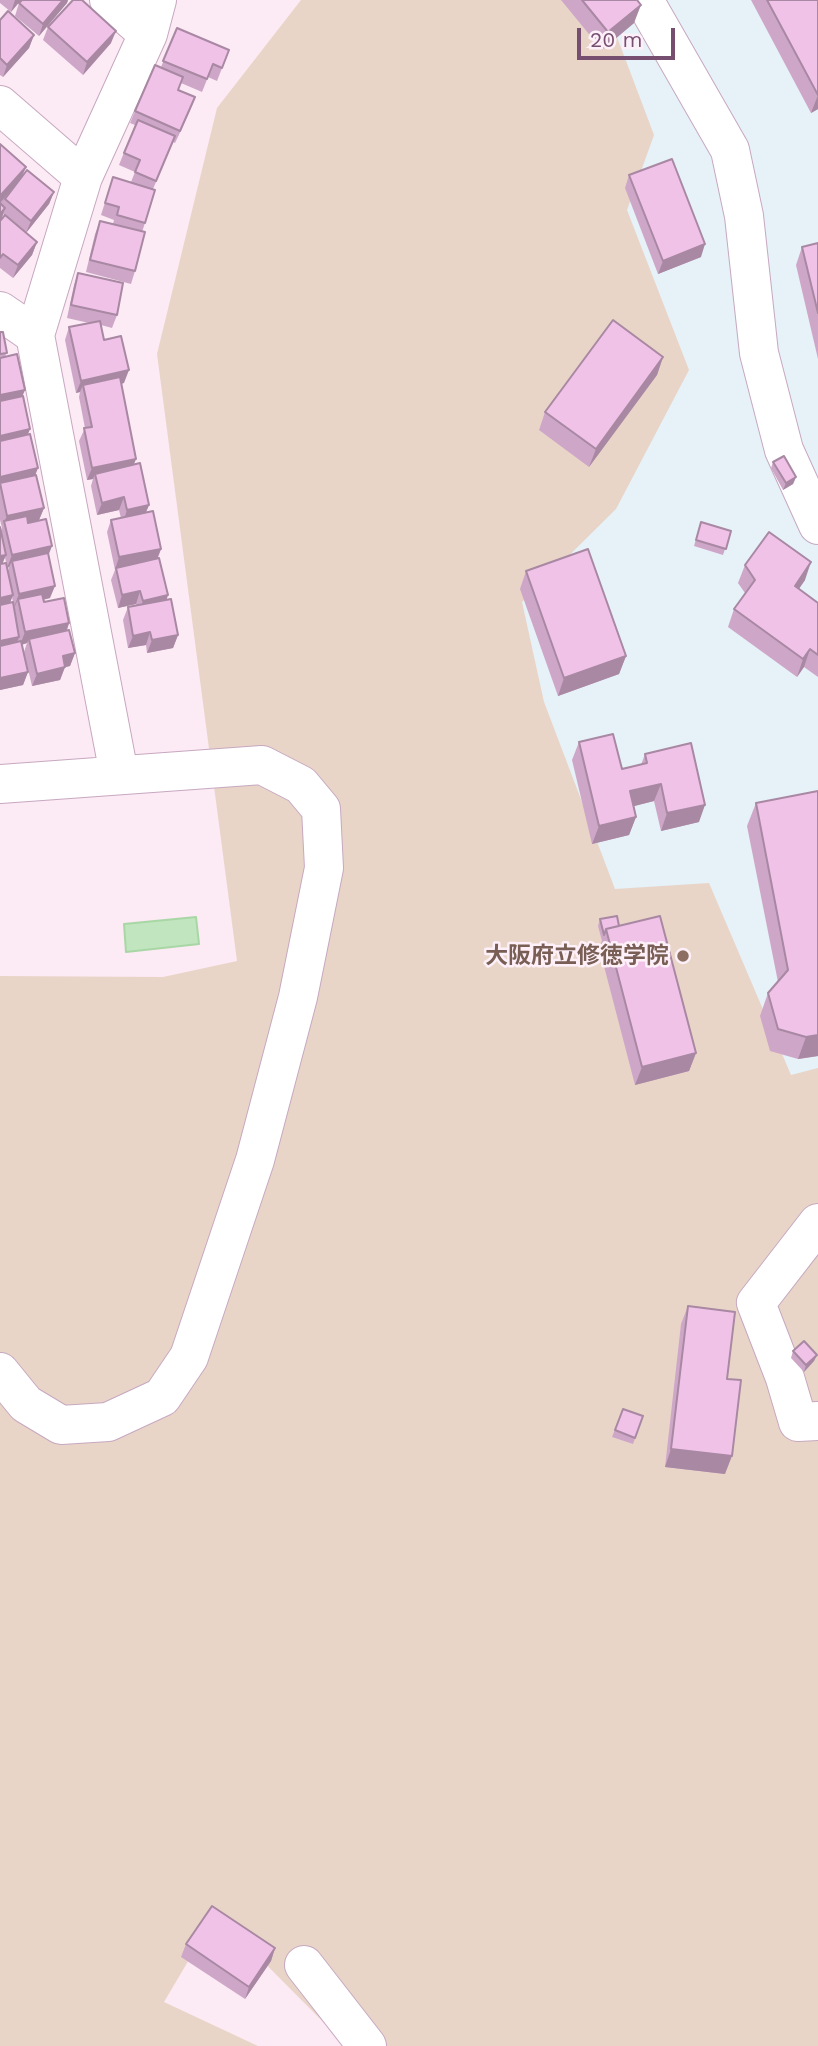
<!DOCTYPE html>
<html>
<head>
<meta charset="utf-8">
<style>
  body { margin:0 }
  #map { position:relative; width:818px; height:2046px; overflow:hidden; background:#fceaf5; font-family:"Work Sans",sans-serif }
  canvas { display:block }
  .scale { position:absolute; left:577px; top:28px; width:98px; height:32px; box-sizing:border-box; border:4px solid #764e70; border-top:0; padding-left:9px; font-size:21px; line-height:24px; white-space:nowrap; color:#764e70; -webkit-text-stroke:5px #fef0f9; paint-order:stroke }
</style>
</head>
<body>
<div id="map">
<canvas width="818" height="2046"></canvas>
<div class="scale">20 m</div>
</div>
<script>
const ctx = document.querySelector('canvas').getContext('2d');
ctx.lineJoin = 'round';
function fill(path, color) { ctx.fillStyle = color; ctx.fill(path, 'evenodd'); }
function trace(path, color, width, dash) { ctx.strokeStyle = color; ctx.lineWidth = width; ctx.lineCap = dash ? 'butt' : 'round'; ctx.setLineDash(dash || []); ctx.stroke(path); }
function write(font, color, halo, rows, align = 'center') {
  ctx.font = font + ' "Work Sans","Noto Sans JP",sans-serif'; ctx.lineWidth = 5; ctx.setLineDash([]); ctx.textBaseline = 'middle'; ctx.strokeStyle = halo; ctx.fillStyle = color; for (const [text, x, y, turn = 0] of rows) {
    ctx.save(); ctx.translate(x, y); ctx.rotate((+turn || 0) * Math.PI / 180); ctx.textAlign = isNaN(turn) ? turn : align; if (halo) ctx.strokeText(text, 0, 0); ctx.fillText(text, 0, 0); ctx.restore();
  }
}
fill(new Path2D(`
  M 529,0 L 818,0 L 818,1544 L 490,620 Z`), '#e6f1f8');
fill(new Path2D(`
  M 301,0 L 603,0 L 654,135 L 627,210 L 689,370 L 616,509 L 522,602 L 544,702 L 615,889 L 709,883 L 791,1075 L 818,1068 L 818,2046 L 347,2046 L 216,1914 L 164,2002 L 258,2046 L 0,2046 L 0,976 L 163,977 L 237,961 L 157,354 L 217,108 Z`), '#e9d5c8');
const water = new Path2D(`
  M 196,917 L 199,944 L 126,952 L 124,924 Z`);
fill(water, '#c1e5be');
trace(water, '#a8d7a5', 2);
const minor = new Path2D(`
  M 109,0 L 148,34
  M 644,0 L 730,150 L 744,216 L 759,353 L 784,450 L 818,525
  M 0,105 L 83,177
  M 0,311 L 35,335
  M 119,774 L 35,335 L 83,177 L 148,34 L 157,0
  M 0,784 L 262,765 L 301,785 L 321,809 L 324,868 L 298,997 L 255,1160 L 189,1357 L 162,1397 L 108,1422 L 61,1425 L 26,1404 L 0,1372
  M 818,1223 L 756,1303 L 785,1378 L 798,1422 L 818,1421
  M 304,1965 L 367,2046`);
trace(minor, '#c7a8c0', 40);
trace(minor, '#fff', 38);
fill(new Path2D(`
  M 0,0 L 21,0 L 11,12 L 0,3 Z
  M 22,0 L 68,0 L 67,3 L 39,36 L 15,16 L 19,3 Z
  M 561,0 L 637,0 L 634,23 L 602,50 Z
  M 751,0 L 818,0 L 818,109 L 811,113 Z
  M 0,20 L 34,35 L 29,48 L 3,77 L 0,75 Z
  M 48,27 L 111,43 L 83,75 L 43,40 Z
  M 177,28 L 224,63 L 217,81 L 208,77 L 202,92 L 181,83 L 178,90 L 195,97 L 175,143 L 173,142 L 153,189 L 145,223 L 142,232 L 135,271 L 131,284 L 86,272 L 95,234 L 100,221 L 113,224 L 114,220 L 101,215 L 113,177 L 131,182 L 135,172 L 119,165 L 135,125 L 130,123 L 135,111 L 161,67 Z
  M 0,145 L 22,177 L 54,192 L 49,204 L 26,233 L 3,214 L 1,220 L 37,242 L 32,255 L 13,278 L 0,268 Z
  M 629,175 L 701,257 L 658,274 L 625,188 Z
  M 818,243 L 818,359 L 796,265 L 802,247 Z
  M 78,273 L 117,315 L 112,328 L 101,325 L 104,340 L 124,383 L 121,384 L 134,465 L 149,505 L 146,512 L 161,549 L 158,558 L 167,600 L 178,635 L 173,648 L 147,653 L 146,645 L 128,648 L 123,620 L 128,607 L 136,606 L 136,604 L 118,608 L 111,580 L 115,570 L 107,532 L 111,520 L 121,518 L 119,510 L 97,515 L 91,486 L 93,479 L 87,480 L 79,441 L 85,428 L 79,397 L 80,392 L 76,393 L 65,340 L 69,327 L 89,323 L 67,318 L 74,285 Z
  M 0,332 L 6,356 L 22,397 L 35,475 L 44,508 L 39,520 L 49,556 L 50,598 L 43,600 L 44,602 L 69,623 L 67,630 L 75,653 L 70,666 L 65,667 L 60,680 L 32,686 L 24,652 L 27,643 L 22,645 L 28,672 L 23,685 L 0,690 L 1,531 L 2,528 L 0,520 ZM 5,557 L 7,568 L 9,567 L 8,571 L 2,564 ZM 12,597 L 14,607 L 15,606 L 14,610 L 10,603 Z
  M 663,357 L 657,375 L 589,467 L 539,430 L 545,412 Z
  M 773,462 L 796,477 L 793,484 L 783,490 L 771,468 Z
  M 701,522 L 731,531 L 723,555 L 694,546 Z
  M 745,565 L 805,580 L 799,589 L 818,603 L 818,677 L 804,667 L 797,677 L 728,627 L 734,609 L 745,593 L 738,583 Z
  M 526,571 L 626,656 L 619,674 L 558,696 L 520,589 Z
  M 579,742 L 622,769 L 641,765 L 645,754 L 699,822 L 661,831 L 654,801 L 633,806 L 636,817 L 629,835 L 592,844 L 572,760 Z
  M 756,803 L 818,1056 L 798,1059 L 770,1051 L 760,1016 L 768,993 L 778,982 L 747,826 Z
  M 600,919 L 619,926 L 696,1053 L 689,1071 L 635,1085 L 599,947 L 602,941 L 598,926 Z
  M 688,1306 L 727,1379 L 725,1474 L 665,1467 L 681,1324 Z
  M 793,1351 L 817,1355 L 814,1361 L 804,1372 L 791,1358 Z
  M 623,1409 L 643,1416 L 633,1444 L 612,1437 Z
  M 186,1944 L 275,1948 L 271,1961 L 245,1999 L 181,1957 Z`), '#cea7c8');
fill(new Path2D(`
  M 15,0 L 21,0 L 11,12 Z
  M 63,0 L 68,0 L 67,3 L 39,36 L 43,24 Z
  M 641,5 L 634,23 L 602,50 L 608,32 Z
  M 116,31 L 111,43 L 83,75 L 87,62 Z
  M 34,35 L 29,48 L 3,77 L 7,65 Z
  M 818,95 L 818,109 L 811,113 Z
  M 195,97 L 190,110 L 175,143 L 180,131 Z
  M 26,167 L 21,179 L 0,203 L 0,196 Z
  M 54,192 L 49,204 L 26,233 L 31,221 Z
  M 5,208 L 1,221 L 0,221 L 0,214 Z
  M 37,242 L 32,255 L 13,278 L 18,265 Z
  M 705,244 L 701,257 L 658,274 L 663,261 Z
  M 663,357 L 657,375 L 589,467 L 596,449 Z
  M 129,370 L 124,383 L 84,391 L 83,385 L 80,392 L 76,393 L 81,381 Z
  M 25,390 L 20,402 L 0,407 L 0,395 Z
  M 30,429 L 25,442 L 0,447 L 0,436 Z
  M 136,459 L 131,472 L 95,474 L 93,479 L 87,480 L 92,468 Z
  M 38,468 L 33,481 L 0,485 L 0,477 Z
  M 796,477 L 793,484 L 783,490 L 786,483 Z
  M 124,497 L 119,510 L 97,515 L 102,503 Z
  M 149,505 L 144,517 L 123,523 L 127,510 Z
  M 44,508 L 39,520 L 6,528 L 4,522 L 7,516 Z
  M 52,546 L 47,559 L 12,561 L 9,567 L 7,568 L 12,555 Z
  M 161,549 L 156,561 L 116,568 L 115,570 L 119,557 Z
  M 6,555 L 1,567 L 0,567 L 0,556 Z
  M 811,562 L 805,580 L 788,604 L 795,586 Z
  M 55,586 L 50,598 L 19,605 L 18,599 L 15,606 L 14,607 L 19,594 Z
  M 140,591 L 136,604 L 118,608 L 122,595 Z
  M 13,595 L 8,608 L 0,610 L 0,598 Z
  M 168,595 L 164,608 L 138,614 L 143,601 Z
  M 69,623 L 65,635 L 29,639 L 27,643 L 20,645 L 25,632 Z
  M 150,632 L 146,645 L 128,648 L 133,636 Z
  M 178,635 L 173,648 L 147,653 L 152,640 Z
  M 19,637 L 14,650 L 0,653 L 0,641 Z
  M 810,649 L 804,667 L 797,677 L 803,659 Z
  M 75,653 L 70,666 L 58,669 L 63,656 Z
  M 626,656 L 619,674 L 558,696 L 564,678 Z
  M 65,667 L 60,680 L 32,686 L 37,674 Z
  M 28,672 L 23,685 L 0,690 L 0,678 Z
  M 661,784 L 654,801 L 623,809 L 630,791 Z
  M 705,805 L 699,822 L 661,831 L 667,813 Z
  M 636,817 L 629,835 L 592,844 L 599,826 Z
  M 818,1035 L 818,1056 L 798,1059 L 806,1037 Z
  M 696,1053 L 689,1071 L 635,1085 L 642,1067 Z
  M 817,1355 L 814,1361 L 804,1372 L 806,1365 Z
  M 671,1449 L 732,1456 L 725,1474 L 665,1467 Z
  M 275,1948 L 271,1961 L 245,1999 L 249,1987 Z`), '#a888a2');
const building = new Path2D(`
  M 22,0 L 63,0 L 43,24 L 19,3 Z
  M 73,0 L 82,0 L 116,31 L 87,62 L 48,27 Z
  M 582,0 L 637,0 L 641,5 L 608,32 Z
  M 767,0 L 818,0 L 818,95 Z
  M 8,11 L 34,35 L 7,65 L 0,58 L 0,20 Z
  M 177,28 L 229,50 L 222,68 L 213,64 L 207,79 L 163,61 Z
  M 155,65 L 183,77 L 178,90 L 195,97 L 180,131 L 135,111 Z
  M 138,120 L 175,136 L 156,181 L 135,172 L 140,160 L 124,153 Z
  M 0,144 L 26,167 L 0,196 Z
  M 672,159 L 705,244 L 663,261 L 629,175 Z
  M 27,170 L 54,192 L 31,221 L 5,199 Z
  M 113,177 L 155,190 L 145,223 L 117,215 L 119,207 L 105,203 Z
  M 0,203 L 5,208 L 0,214 Z
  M 5,215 L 37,242 L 18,265 L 3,254 L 0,258 L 0,221 Z
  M 100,221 L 145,232 L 135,271 L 90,260 Z
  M 818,243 L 818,313 L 802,247 Z
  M 78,273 L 123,283 L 117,315 L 71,305 Z
  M 613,320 L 663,357 L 596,449 L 545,412 Z
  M 100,321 L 104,340 L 121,336 L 129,370 L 81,381 L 69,327 Z
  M 0,332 L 3,332 L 7,353 L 0,354 Z
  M 17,354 L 25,390 L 0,395 L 0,358 Z
  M 120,377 L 136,459 L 92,468 L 84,428 L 92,427 L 83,385 Z
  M 23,396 L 30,429 L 0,436 L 0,401 Z
  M 30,434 L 38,468 L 0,477 L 0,441 Z
  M 784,456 L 796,477 L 786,483 L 773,462 Z
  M 140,463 L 149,505 L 127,510 L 124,497 L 102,503 L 95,474 Z
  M 36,475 L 44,508 L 7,516 L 0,483 Z
  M 153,511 L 161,549 L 119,557 L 111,520 Z
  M 27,516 L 28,523 L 46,519 L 52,546 L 12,555 L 4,521 Z
  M 701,522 L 731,531 L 726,549 L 696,540 Z
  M 0,527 L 6,555 L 0,556 Z
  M 769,532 L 811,562 L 795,586 L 818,603 L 818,655 L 810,649 L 803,659 L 734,609 L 755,580 L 745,565 Z
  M 588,549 L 626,656 L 564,678 L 526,571 Z
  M 48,553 L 55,586 L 19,594 L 12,561 Z
  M 159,558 L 168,595 L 143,601 L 140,591 L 122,595 L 116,568 Z
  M 6,563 L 13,595 L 0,598 L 0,564 Z
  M 42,594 L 44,602 L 64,598 L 69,623 L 25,632 L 18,599 Z
  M 171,599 L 178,635 L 152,640 L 150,632 L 133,636 L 128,607 Z
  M 13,602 L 19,637 L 0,641 L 0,605 Z
  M 69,630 L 75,653 L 63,656 L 65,667 L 37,674 L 29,639 Z
  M 21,641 L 28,672 L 0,678 L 0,646 Z
  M 613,734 L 622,769 L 647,763 L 645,754 L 691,743 L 705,805 L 667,813 L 661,784 L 630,791 L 636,817 L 599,826 L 579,742 Z
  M 818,791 L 818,1035 L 806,1037 L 778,1029 L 768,993 L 788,970 L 756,803 Z
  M 617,916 L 619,926 L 606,929 L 604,935 L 600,919 Z
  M 660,916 L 696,1053 L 642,1067 L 606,929 Z
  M 688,1306 L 735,1312 L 727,1379 L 741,1380 L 732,1456 L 671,1449 Z
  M 804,1341 L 817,1355 L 806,1365 L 793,1351 Z
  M 623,1409 L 643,1416 L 635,1438 L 615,1430 Z
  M 212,1906 L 275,1948 L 249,1987 L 186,1944 Z`);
fill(building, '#f0c2e8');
trace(building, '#a888a2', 2);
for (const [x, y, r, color] of [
  [683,956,7,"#8d6e63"]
]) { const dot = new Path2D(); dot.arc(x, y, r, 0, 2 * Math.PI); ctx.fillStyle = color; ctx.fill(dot); trace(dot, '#fef0f9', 2.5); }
write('bold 23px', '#785e54', '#fef0f9', [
  ["大阪府立修徳学院",669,956]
], 'right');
</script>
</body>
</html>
